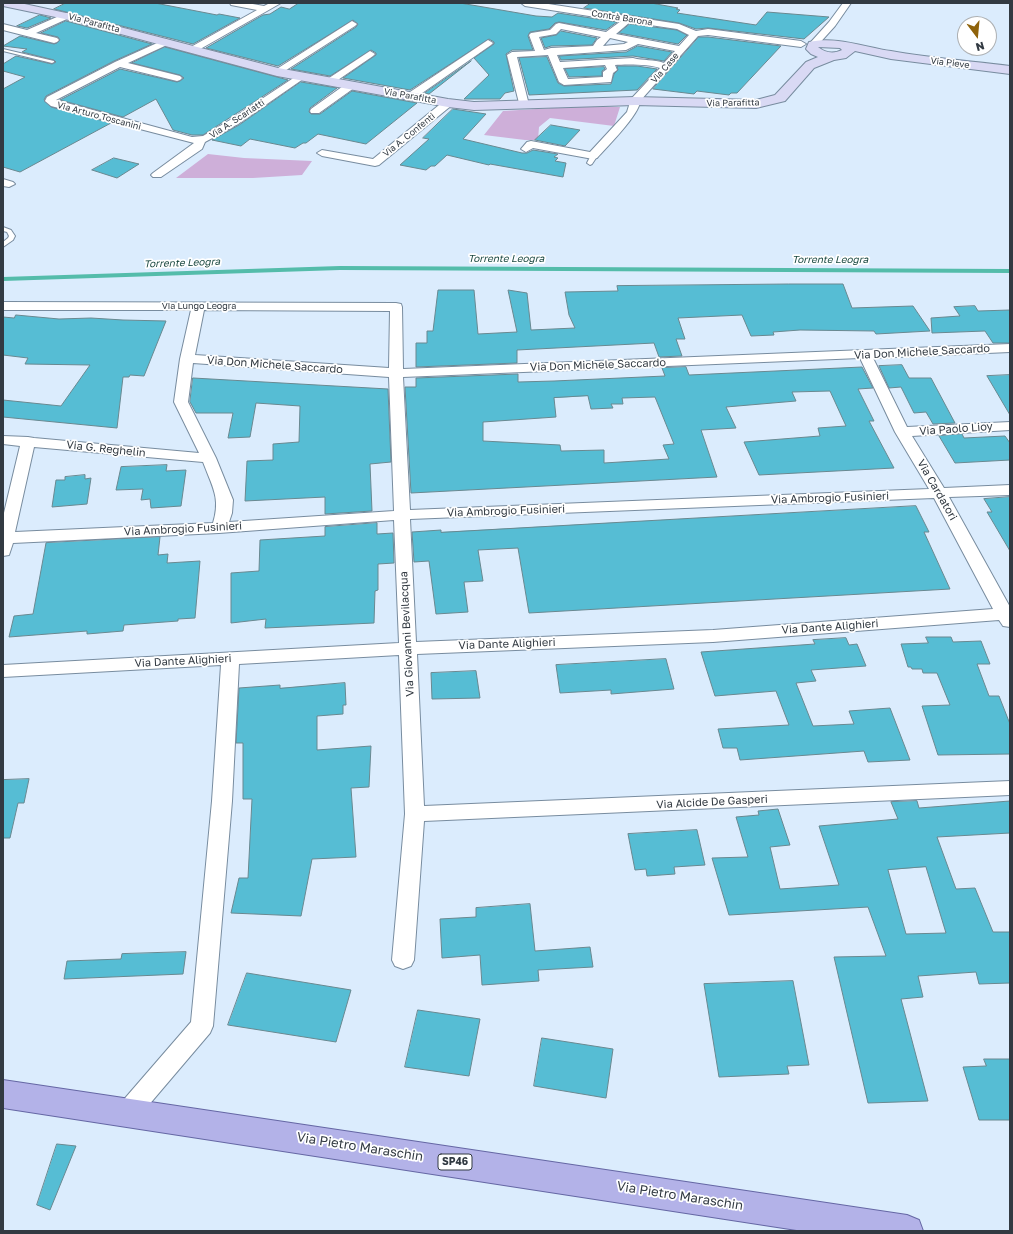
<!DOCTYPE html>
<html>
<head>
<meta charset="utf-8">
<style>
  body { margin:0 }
  #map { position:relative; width:1013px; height:1234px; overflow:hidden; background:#dbecfd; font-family:"Golos Text",sans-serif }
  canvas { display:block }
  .frame { position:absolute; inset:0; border:4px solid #323a42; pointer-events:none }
  .north { position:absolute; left:957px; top:16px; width:40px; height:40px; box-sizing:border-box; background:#fff; border:1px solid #adb0b3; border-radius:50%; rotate:164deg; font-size:11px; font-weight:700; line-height:16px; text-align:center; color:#323a42 }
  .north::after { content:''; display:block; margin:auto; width:14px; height:18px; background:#8f630b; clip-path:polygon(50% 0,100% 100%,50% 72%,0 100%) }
</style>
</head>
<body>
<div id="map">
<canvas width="1013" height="1234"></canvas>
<div class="frame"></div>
<div class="north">N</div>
</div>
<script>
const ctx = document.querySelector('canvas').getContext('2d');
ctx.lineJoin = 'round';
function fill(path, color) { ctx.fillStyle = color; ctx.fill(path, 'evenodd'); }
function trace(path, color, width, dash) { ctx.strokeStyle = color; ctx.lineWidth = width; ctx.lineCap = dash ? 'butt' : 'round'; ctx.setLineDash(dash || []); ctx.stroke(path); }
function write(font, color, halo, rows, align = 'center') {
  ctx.font = font + ' "Golos Text",sans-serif'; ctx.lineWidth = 3.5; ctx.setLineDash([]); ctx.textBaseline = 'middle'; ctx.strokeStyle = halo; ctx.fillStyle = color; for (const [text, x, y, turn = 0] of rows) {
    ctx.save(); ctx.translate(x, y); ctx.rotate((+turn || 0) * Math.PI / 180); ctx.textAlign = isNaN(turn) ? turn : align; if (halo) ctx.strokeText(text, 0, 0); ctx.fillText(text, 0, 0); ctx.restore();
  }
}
fill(new Path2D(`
  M 585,106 L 620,107 L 614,126 L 550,118 L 539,127 L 538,140 L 525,140 L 484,135 L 503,111 Z
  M 208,154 L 244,158 L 312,161 L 302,175 L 253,178 L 176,178 Z`), '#ceafd9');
fill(new Path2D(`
  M 340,266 L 1010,269 L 1010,273 L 340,270 L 3,281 L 3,277 Z`), '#54bcaa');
const building = new Path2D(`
  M 66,3 L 155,3 L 217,15 L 219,14 L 240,18 L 193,44 L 54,9 Z
  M 299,3 L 460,3 L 536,16 L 552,17 L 558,13 L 617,22 L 606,30 L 559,22 L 555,23 L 549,29 L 530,32 L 528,36 L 533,50 L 512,50 L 506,54 L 514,91 L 505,93 L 500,99 L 464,99 L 489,75 L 474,58 L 494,44 L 494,42 L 489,39 L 410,90 L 343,78 L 376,55 L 376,53 L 371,50 L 330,76 L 291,69 L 356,27 L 358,24 L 353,20 L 278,66 L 206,48 L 263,15 L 270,14 L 281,7 L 289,9 Z
  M 591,3 L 651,3 L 678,8 L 676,9 L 680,10 L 677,13 L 756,25 L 767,12 L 829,17 L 804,39 L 708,28 L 696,29 L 679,23 L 584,8 Z
  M 40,15 L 51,18 L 27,28 L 17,26 Z
  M 66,21 L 152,44 L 114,61 L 46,96 L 44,100 L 51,107 L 111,123 L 20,172 L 3,167 L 3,89 L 25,77 L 3,71 L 3,64 L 16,56 L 52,64 L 56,62 L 54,60 L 22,52 L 27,49 L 3,46 L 20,36 L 54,44 L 57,43 L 60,40 L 58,37 L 41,33 Z
  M 630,24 L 677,30 L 687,35 L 678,44 L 619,33 Z
  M 561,31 L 597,38 L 592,45 L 551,46 L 545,48 L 541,38 L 556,35 Z
  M 699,37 L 708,37 L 781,46 L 737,93 L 731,93 L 729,95 L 697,91 L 694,94 L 653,89 Z
  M 638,46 L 672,52 L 664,61 L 633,56 L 561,60 L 559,56 L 626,52 Z
  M 165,47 L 277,77 L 288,80 L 203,135 L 192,135 L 173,130 L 156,99 L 123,117 L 60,100 L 120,69 L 177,82 L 180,81 L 184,78 L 180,75 L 132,63 Z
  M 547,57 L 558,83 L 564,86 L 611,84 L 614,74 L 618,70 L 617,66 L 637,66 L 657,69 L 637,90 L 529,95 L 519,58 Z
  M 471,61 L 429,94 L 425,93 Z
  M 604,67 L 605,69 L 602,71 L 602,76 L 569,77 L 565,69 Z
  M 301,82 L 337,88 L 310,108 L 309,112 L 311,114 L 320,114 L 352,91 L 417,103 L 366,144 L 318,134 L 306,143 L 303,143 L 295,148 L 250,139 L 241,146 L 212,140 L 239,125 Z
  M 453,109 L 486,114 L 463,139 L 522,153 L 527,153 L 533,150 L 558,154 L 554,157 L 558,158 L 555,161 L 566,163 L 563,177 L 490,164 L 489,165 L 447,155 L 435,166 L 431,166 L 426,170 L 400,165 L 429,139 L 423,138 Z
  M 551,125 L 580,130 L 565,146 L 535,140 Z
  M 114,158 L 139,164 L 117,178 L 92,170 Z
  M 789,284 L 843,284 L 852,308 L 913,306 L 930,331 L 876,334 L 874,331 L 800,330 L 773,332 L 774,335 L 751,336 L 742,315 L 678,318 L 685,339 L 676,339 L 682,356 L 659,357 L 654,343 L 517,350 L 517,363 L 416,367 L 416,343 L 427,343 L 427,331 L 433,331 L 438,290 L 474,290 L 478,334 L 517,332 L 508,290 L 527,293 L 531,330 L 575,328 L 569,315 L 565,292 L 618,291 L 617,286 Z
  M 975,306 L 978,311 L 1010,310 L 1010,343 L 993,343 L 985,331 L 932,333 L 931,318 L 960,316 L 954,307 Z
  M 16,315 L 59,319 L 91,318 L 123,320 L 166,321 L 144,376 L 130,375 L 129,377 L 123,377 L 117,428 L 3,417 L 3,400 L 61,406 L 90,365 L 25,364 L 28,358 L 3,355 L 3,317 L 14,318 Z
  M 902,365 L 909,378 L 931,378 L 955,423 L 933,424 L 926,412 L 914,413 L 901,387 L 889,388 L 879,366 Z
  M 686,367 L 689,375 L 862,367 L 873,388 L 858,389 L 874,421 L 869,421 L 894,468 L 759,475 L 744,442 L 820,436 L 818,428 L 846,426 L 830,391 L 792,392 L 796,401 L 726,407 L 736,428 L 701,430 L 717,477 L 411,493 L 405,387 L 416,387 L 416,378 L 518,374 L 518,382 L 554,381 L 665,376 L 662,368 ZM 588,396 L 591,409 L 613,408 L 611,404 L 623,404 L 622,398 L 655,397 L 674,444 L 663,445 L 669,459 L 604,463 L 604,450 L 561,451 L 560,445 L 483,441 L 483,422 L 556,417 L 554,398 Z
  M 1010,375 L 1010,415 L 987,376 Z
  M 193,378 L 388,389 L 391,462 L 370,464 L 372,511 L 325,514 L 325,497 L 245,501 L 247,461 L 273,460 L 273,444 L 299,442 L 300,406 L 256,403 L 250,437 L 228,438 L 233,413 L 196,413 L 190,402 Z
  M 962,434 L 964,438 L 1005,436 L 1010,443 L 1010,460 L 955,463 L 939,436 Z
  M 167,465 L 166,471 L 186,470 L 181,506 L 151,508 L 150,499 L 141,500 L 143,489 L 116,490 L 121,467 Z
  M 85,475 L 85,479 L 91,478 L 87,504 L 52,507 L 56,480 L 65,480 L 65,477 Z
  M 1010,497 L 1010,551 L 987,512 L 992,512 L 984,499 Z
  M 916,506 L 929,532 L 924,532 L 950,589 L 529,613 L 518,548 L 478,550 L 483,581 L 464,582 L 468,612 L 436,614 L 429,561 L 414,562 L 412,532 L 441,530 L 441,532 Z
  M 377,523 L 377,534 L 393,533 L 394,563 L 378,564 L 378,590 L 375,591 L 374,623 L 265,628 L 266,619 L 231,623 L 231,573 L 259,571 L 260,540 L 325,536 L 325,527 Z
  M 160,537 L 158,555 L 168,554 L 167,563 L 200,561 L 195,618 L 178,619 L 178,621 L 124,625 L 123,631 L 87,634 L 87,631 L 9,637 L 14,616 L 33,614 L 46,543 Z
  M 926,637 L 951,637 L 953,642 L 981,641 L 990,664 L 977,664 L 989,696 L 999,696 L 1010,724 L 1010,754 L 938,755 L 922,706 L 950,705 L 937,673 L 923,673 L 922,669 L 912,669 L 911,667 L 908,667 L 901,644 L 928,643 Z
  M 846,638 L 849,645 L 857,644 L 866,666 L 811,670 L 816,681 L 796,683 L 813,726 L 854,724 L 849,711 L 890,708 L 910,760 L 868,762 L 864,751 L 740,760 L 737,748 L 723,748 L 718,729 L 789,725 L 776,691 L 715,696 L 701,652 L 815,644 L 813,640 Z
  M 666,659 L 674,689 L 611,694 L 611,690 L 560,693 L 556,665 Z
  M 476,671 L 480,698 L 432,699 L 431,673 Z
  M 345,683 L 346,705 L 343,705 L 343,714 L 317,716 L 317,750 L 371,746 L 369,787 L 351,788 L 356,857 L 312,859 L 301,916 L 231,913 L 239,878 L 248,878 L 252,799 L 243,799 L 243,743 L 236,743 L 239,688 L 280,685 L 280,688 Z
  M 29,779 L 24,803 L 18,803 L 10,838 L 3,838 L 3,780 Z
  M 917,801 L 919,808 L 1010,801 L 1010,833 L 937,837 L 956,889 L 975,888 L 993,932 L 1010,932 L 1010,983 L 979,984 L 976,972 L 918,976 L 923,997 L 901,999 L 928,1101 L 868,1103 L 834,957 L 886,956 L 868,907 L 729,915 L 712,858 L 748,857 L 736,817 L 759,815 L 758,811 L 778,809 L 790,845 L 770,847 L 780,889 L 839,885 L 819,826 L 898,819 L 891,802 ZM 926,867 L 946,933 L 906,934 L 888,870 Z
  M 697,830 L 705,865 L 674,867 L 675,874 L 647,876 L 646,869 L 635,870 L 628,834 Z
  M 530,904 L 535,951 L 590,947 L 593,967 L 538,970 L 539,981 L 482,985 L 480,955 L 442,958 L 440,919 L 476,917 L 476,908 Z
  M 186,952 L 183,974 L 64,979 L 67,961 L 121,959 L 122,954 Z
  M 247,973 L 351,990 L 336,1042 L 228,1025 Z
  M 793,981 L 809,1065 L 787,1066 L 789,1074 L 719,1077 L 704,984 Z
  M 418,1010 L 480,1019 L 469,1076 L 405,1067 Z
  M 542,1038 L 613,1049 L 606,1098 L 534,1086 Z
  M 984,1059 L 1010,1059 L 1010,1120 L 979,1120 L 963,1067 L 986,1066 Z
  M 57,1144 L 76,1146 L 50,1210 L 37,1205 Z`);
fill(building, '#56bdd4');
trace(building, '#698890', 1);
const lane = new Path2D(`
  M 3,49 L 54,61 L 54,62 L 52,63 L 3,51 Z
  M 591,155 L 595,155 L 596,158 L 592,164 L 590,165 L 587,163 Z
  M 3,227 L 11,230 L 15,236 L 13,240 L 3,247 L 3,242 L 8,238 L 9,236 L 7,232 L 3,231 Z`);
const street = new Path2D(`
  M 230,3 L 247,3 L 264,6 L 270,3 L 281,3 L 195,52 L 189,52 L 187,50 L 189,48 L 257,10 L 231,5 Z
  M 521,3 L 542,3 L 679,24 L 696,31 L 708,29 L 801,41 L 806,44 L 801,47 L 708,35 L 698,36 L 640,101 C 640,114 607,147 597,158 L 593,159 L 533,148 L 526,152 L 521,149 L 527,142 L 531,141 L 590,152 L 627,112 L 631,99 L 660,68 C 650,64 625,64 615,65 L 617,70 L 613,73 L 611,82 L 564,85 L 559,82 L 548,55 L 517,57 L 529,105 L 524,108 L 520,107 L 507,55 L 512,52 L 535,51 L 529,35 L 531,33 L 550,30 L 556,24 L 559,23 L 606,32 L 621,21 L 525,6 ZM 630,22 L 677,29 L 689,35 L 679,46 L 616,34 ZM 561,29 L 601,37 L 597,40 L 593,46 L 551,48 L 544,50 L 539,37 L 556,34 ZM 610,38 L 628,42 L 624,44 L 603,46 ZM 638,44 L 675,51 L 664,63 C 654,59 643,61 633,58 L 560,62 L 557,55 L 626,50 ZM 605,65 L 607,69 L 603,72 L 603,77 L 568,79 L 563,68 Z
  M 843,3 L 851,3 L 835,26 L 816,47 L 810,47 L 808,45 L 810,43 L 829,22 Z
  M 66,13 L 69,14 L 71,16 L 69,18 L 36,33 L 57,38 L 59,40 L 57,42 L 54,43 L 3,30 L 3,24 L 27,30 Z
  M 352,21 L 357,24 L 355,26 L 280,74 L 274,74 L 272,72 Z
  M 166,39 L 171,42 L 169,44 L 128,63 L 180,76 L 182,78 L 180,80 L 177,81 L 120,67 L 56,100 L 192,137 L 203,136 L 230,120 L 298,75 L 301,74 L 306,77 L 238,124 L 205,142 L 202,149 L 161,177 L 153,177 L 151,175 L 153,173 L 194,143 L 51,106 L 45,101 L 47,97 L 115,62 Z
  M 488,40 L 493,43 L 491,45 L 415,98 L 407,98 L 406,96 L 407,94 Z
  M 370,51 L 375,54 L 373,56 L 332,84 L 326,84 L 324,82 L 326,80 Z
  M 350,83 L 354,84 L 355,86 L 354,88 L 319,113 L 311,113 L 310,111 L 311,109 L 346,84 Z
  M 448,100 L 452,101 L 453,103 L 452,105 L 379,165 L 375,166 L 322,156 L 317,153 L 322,150 L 373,159 L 444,101 Z
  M 3,179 L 13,182 L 15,184 L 9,187 L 3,186 Z
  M 3,302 L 396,303 L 401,304 L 402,307 L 403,369 L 1010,344 L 1010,352 L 873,358 L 907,427 L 1010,422 L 1010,430 L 912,436 L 944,488 L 1010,485 L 1010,495 L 949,497 L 1010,607 L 1010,627 L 1003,626 L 999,620 L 713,642 L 417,654 L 424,806 L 1010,781 L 1010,795 L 424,821 L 414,960 L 411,966 L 403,969 L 395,966 L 392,960 L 405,814 L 399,655 L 239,664 L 232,801 L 213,1026 L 210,1033 L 136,1120 L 128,1123 L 120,1120 L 116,1112 L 120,1104 L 191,1022 L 212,801 L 221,665 L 3,677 L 3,665 L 399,643 L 394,520 L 219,533 L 13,543 L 9,555 L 3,556 L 3,517 L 20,446 L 3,444 L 3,436 L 28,437 L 34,438 L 199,453 L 174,402 L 180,359 L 191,310 L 3,310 ZM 204,310 L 390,311 L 389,368 L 195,355 ZM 860,358 L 895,432 L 929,489 L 410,510 L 403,377 ZM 193,363 L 389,377 L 394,511 L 229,522 L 232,513 L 233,500 L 216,458 L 188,402 ZM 34,447 L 203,462 C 212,486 221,498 213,523 L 15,532 ZM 934,498 L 993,609 L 713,630 L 416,642 L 410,519 Z`);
const secondary = new Path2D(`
  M 3,3 L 20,3 L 66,13 L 278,68 L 448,99 L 474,102 L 635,97 L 756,100 L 775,95 L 806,62 L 818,57 L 811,54 L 806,49 L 809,42 C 836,36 864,47 891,51 C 930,58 970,61 1010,66 L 1010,74 L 891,59 L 855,51 L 846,58 L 834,60 L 814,68 L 785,101 L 756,108 L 635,105 L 474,110 L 448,107 L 277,76 L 65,19 L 3,6 ZM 818,47 L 840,48 L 842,50 C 834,54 825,53 818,47 Z`);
const primary = new Path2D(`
  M 3,1080 L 907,1215 L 919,1220 L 923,1231 L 803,1231 L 3,1108 Z`);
trace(lane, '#788c9f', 2);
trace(street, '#788c9f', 2);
trace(secondary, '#788c9f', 2);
trace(primary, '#6567a4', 2);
fill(lane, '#fff');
fill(street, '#fff');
fill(secondary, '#d9d9f4');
fill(primary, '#b3b2e8');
write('9px', '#323a42', '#fff', [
  ["Contrà Barona",622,18,9],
  ["Via Parafitta",94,23,15],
  ["Via Pieve",950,63,7],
  ["Via Case",665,68,-49],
  ["Via Parafitta",410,96,10],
  ["Via Parafitta",733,103,-1],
  ["Via Arturo Toscanini",99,116,15],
  ["Via A. Scarlatti",237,119,-33],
  ["Via A. Confenti",409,135,-39],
  ["Via Lungo Leogra",199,306]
]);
write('italic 10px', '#1a4840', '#fff', [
  ["Torrente Leogra",506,259],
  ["Torrente Leogra",830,260],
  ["Torrente Leogra",182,263,-2]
]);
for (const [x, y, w] of [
  [455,1162,34]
]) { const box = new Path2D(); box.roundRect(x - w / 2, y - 8, w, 16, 3); ctx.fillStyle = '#fff'; ctx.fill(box); trace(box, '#323a42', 1); }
write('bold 10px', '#323a42', null, [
  ["SP46",455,1162]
]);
write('11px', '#323a42', '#fff', [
  ["Via Don Michele Saccardo",922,352,-3],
  ["Via Don Michele Saccardo",275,365,4],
  ["Via Don Michele Saccardo",598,365,-2],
  ["Via Paolo Lioy",956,429,-4],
  ["Via G. Reghelin",106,449,6],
  ["Via Cardatori",937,490,60],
  ["Via Ambrogio Fusinieri",830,498,-2],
  ["Via Ambrogio Fusinieri",506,511,-2],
  ["Via Ambrogio Fusinieri",183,529,-3],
  ["Via Dante Alighieri",830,627,-4],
  ["Via Giovanni Bevilacqua",407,634,-93],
  ["Via Dante Alighieri",507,644,-2],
  ["Via Dante Alighieri",183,661,-3],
  ["Via Alcide De Gasperi",712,802,-3]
]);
write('13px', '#323a42', '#fff', [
  ["Via Pietro Maraschin",360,1147,9],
  ["Via Pietro Maraschin",680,1196,9]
]);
</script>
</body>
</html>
